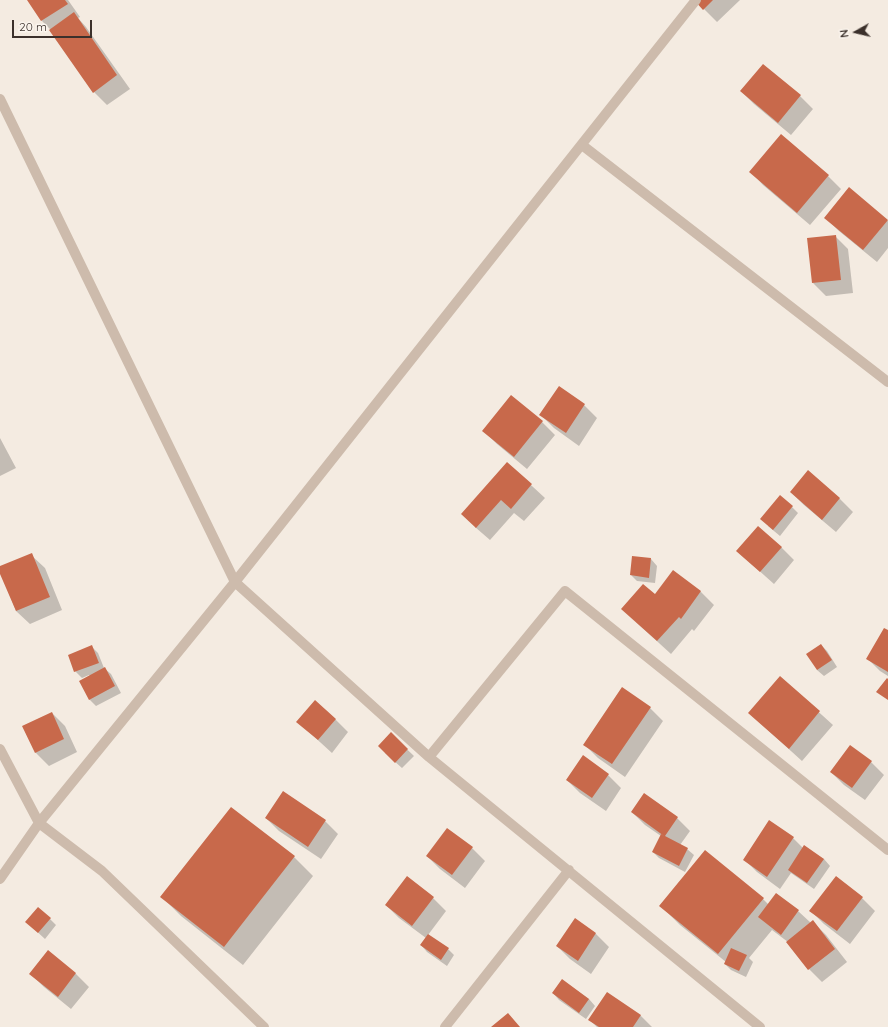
<!DOCTYPE html>
<html>
<head>
<meta charset="utf-8">
<style>
  body { margin:0 }
  #map { position:relative; width:888px; height:1027px; overflow:hidden; background:#f4ebe1; font-family:Quicksand,sans-serif }
  canvas { display:block }
  .north { position:absolute; left:836px; top:12px; width:40px; height:40px; -webkit-text-stroke:3px #fbf5ee; paint-order:stroke; rotate:262deg; font-size:11px; font-weight:700; line-height:16px; text-align:center; color:#3b302b }
  .north::after { content:''; display:block; margin:auto; width:14px; height:18px; background:#3b302b; clip-path:polygon(50% 0,100% 100%,50% 72%,0 100%) }
  .scale { position:absolute; left:12px; top:20px; width:80px; height:18px; box-sizing:border-box; border:2px solid #3b302b; border-top:0; padding-left:5px; font-size:12px; line-height:14px; white-space:nowrap; color:#3b302b; -webkit-text-stroke:3px #fbf5ee; paint-order:stroke }
</style>
</head>
<body>
<div id="map">
<canvas width="888" height="1027"></canvas>
<div class="north">N</div>
<div class="scale">20 m</div>
</div>
<script>
const ctx = document.querySelector('canvas').getContext('2d');
ctx.lineJoin = 'round';
function fill(path, color) { ctx.fillStyle = color; ctx.fill(path, 'evenodd'); }
function trace(path, color, width, dash) { ctx.strokeStyle = color; ctx.lineWidth = width; ctx.lineCap = dash ? 'butt' : 'round'; ctx.setLineDash(dash || []); ctx.stroke(path); }
fill(new Path2D(`
  M 28,0 L 68,0 L 80,17 L 78,18 L 86,27 L 130,89 L 107,105 L 94,92 L 51,30 L 42,21 Z
  M 695,0 L 740,0 L 717,22 Z
  M 741,91 L 800,96 L 813,109 L 791,135 L 754,104 Z
  M 751,172 L 828,176 L 841,189 L 810,225 L 763,185 Z
  M 849,189 L 888,221 L 888,248 L 877,262 L 839,231 L 826,218 Z
  M 835,236 L 848,249 L 853,293 L 826,296 L 813,283 Z
  M 584,405 L 597,418 L 579,446 L 554,428 L 541,415 Z
  M 542,422 L 555,435 L 527,469 L 497,444 L 484,431 Z
  M 0,438 L 16,468 L 0,476 Z
  M 507,463 L 545,498 L 524,521 L 514,513 L 490,540 L 475,527 Z
  M 808,472 L 840,499 L 853,512 L 836,532 L 804,505 L 791,492 Z
  M 792,507 L 798,513 L 780,536 L 768,526 Z
  M 781,547 L 794,560 L 774,584 L 737,551 Z
  M 31,555 L 45,568 L 62,610 L 30,624 L 16,611 L 0,571 L 0,568 Z
  M 633,558 L 651,559 L 657,566 L 655,583 L 637,581 L 631,575 Z
  M 673,571 L 701,592 L 714,605 L 694,631 L 692,629 L 671,654 L 636,622 Z
  M 888,631 L 888,676 L 880,671 L 867,658 Z
  M 821,645 L 827,651 L 837,667 L 824,676 L 817,670 Z
  M 92,647 L 98,653 L 104,668 L 111,674 L 121,693 L 96,706 L 90,700 L 80,681 L 90,676 L 89,675 L 82,678 L 75,671 Z
  M 780,677 L 833,725 L 802,761 L 749,713 Z
  M 650,708 L 663,721 L 625,777 L 598,758 L 585,745 Z
  M 52,713 L 65,726 L 77,752 L 49,766 L 36,753 L 23,727 Z
  M 335,719 L 348,732 L 332,753 L 298,722 Z
  M 391,734 L 414,756 L 402,768 L 385,753 Z
  M 871,762 L 884,775 L 865,800 L 844,785 L 831,772 Z
  M 608,775 L 621,788 L 606,811 L 580,793 L 567,780 Z
  M 644,794 L 677,818 L 690,831 L 680,845 L 687,849 L 694,855 L 685,872 L 659,858 L 653,852 L 661,836 L 645,825 L 632,812 Z
  M 266,818 L 325,821 L 338,834 L 321,859 L 279,831 Z
  M 770,822 L 793,838 L 803,848 L 824,859 L 830,866 L 814,889 L 791,873 L 780,889 L 757,872 L 744,859 Z
  M 472,848 L 485,861 L 465,888 L 440,869 L 427,856 Z
  M 294,857 L 313,876 L 243,965 L 181,916 L 162,897 Z
  M 407,877 L 433,898 L 446,911 L 428,935 L 448,949 L 454,955 L 447,966 L 427,952 L 421,945 L 426,938 L 399,918 L 386,905 Z
  M 777,894 L 798,911 L 811,923 L 813,922 L 826,935 L 847,962 L 822,982 L 809,969 L 788,942 L 772,930 L 749,958 L 753,962 L 746,977 L 731,970 L 725,964 L 726,962 L 680,925 L 661,906 L 763,899 L 769,905 Z
  M 862,898 L 875,911 L 850,944 L 824,924 L 811,911 Z
  M 50,919 L 56,925 L 45,939 L 33,928 Z
  M 575,920 L 596,934 L 609,947 L 591,974 L 570,959 L 557,946 Z
  M 48,952 L 76,974 L 89,987 L 71,1009 L 44,987 L 31,974 Z
  M 562,980 L 589,999 L 595,1006 L 586,1019 L 559,1000 L 553,993 Z
  M 640,1015 L 652,1027 L 597,1027 L 590,1020 Z`), '#0003');
fill(new Path2D(`
  M 27,0 L 65,0 L 68,4 L 41,21 Z
  M 694,0 L 713,0 L 703,10 Z
  M 74,12 L 117,75 L 93,93 L 49,30 Z
  M 763,64 L 801,95 L 778,123 L 740,91 Z
  M 781,134 L 829,175 L 797,213 L 749,172 Z
  M 849,187 L 888,220 L 863,250 L 824,218 Z
  M 836,235 L 841,280 L 812,283 L 807,238 Z
  M 559,386 L 585,404 L 566,433 L 539,415 Z
  M 511,395 L 543,421 L 514,457 L 482,431 Z
  M 507,462 L 532,484 L 511,509 L 501,500 L 476,528 L 461,514 Z
  M 808,470 L 840,498 L 822,520 L 790,492 Z
  M 780,495 L 793,506 L 773,530 L 760,519 Z
  M 758,526 L 782,547 L 760,572 L 736,551 Z
  M 32,553 L 50,597 L 16,611 L 0,574 L 0,566 Z
  M 632,556 L 651,558 L 649,578 L 630,575 Z
  M 673,570 L 701,591 L 681,619 L 679,617 L 657,641 L 621,609 L 643,584 L 655,594 Z
  M 884,628 L 888,630 L 888,672 L 866,659 Z
  M 821,644 L 832,660 L 817,670 L 806,654 Z
  M 92,645 L 99,663 L 74,672 L 68,655 Z
  M 105,667 L 115,686 L 89,700 L 79,681 Z
  M 780,676 L 820,711 L 789,749 L 748,713 Z
  M 887,678 L 888,679 L 888,700 L 876,692 Z
  M 622,687 L 651,707 L 612,764 L 583,745 Z
  M 315,700 L 336,719 L 318,740 L 296,722 Z
  M 52,712 L 64,739 L 35,753 L 22,726 Z
  M 391,732 L 408,749 L 395,763 L 378,746 Z
  M 850,745 L 872,761 L 852,788 L 830,772 Z
  M 583,755 L 609,774 L 592,798 L 566,780 Z
  M 283,791 L 326,820 L 308,847 L 265,818 Z
  M 644,793 L 678,817 L 665,836 L 688,848 L 679,866 L 652,852 L 661,834 L 664,836 L 631,812 Z
  M 231,807 L 295,856 L 224,947 L 160,897 Z
  M 769,820 L 794,837 L 767,877 L 743,860 Z
  M 447,828 L 473,847 L 452,875 L 426,856 Z
  M 804,845 L 824,859 L 807,883 L 788,870 Z
  M 705,850 L 764,898 L 718,954 L 659,906 Z
  M 407,876 L 434,897 L 412,926 L 385,905 Z
  M 836,876 L 863,897 L 837,931 L 809,911 Z
  M 776,893 L 799,910 L 781,935 L 758,917 Z
  M 38,907 L 51,918 L 38,933 L 25,922 Z
  M 575,918 L 596,933 L 578,961 L 556,946 Z
  M 813,920 L 835,949 L 808,970 L 786,942 Z
  M 428,934 L 449,948 L 441,960 L 420,945 Z
  M 731,948 L 747,955 L 739,971 L 724,964 Z
  M 48,950 L 76,973 L 58,997 L 29,974 Z
  M 562,979 L 589,999 L 579,1013 L 552,993 Z
  M 607,992 L 641,1015 L 633,1027 L 599,1027 L 588,1020 Z
  M 508,1013 L 520,1027 L 491,1027 Z`), '#c8694b');
trace(new Path2D(`
  M 0,99 L 235,582 L 429,757 L 760,1027
  M 582,145 L 888,382
  M 0,749 L 39,823 L 102,871 L 264,1027
  M 429,757 L 565,591 L 888,850
  M 0,879 L 39,823 L 235,582 L 696,0
  M 445,1027 L 569,870`), '#cdbbac', 10);
</script>
</body>
</html>
